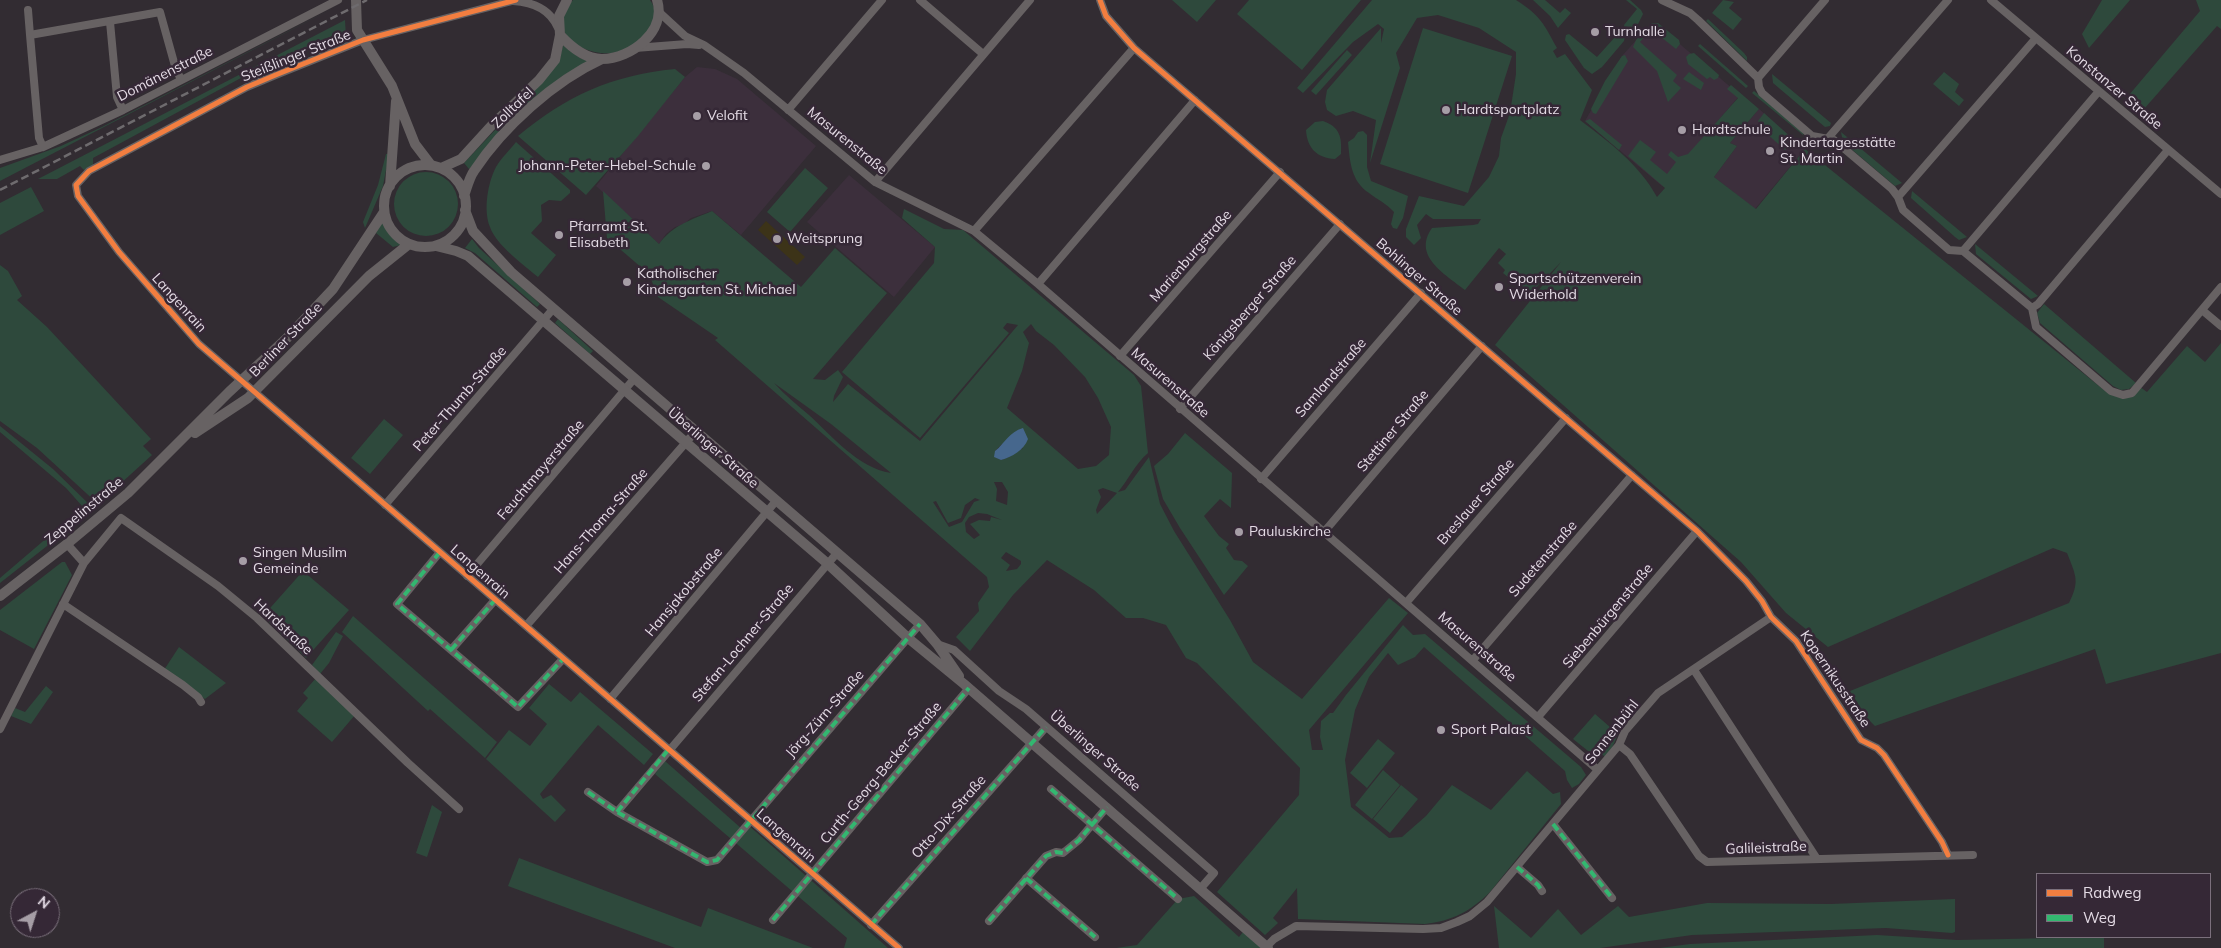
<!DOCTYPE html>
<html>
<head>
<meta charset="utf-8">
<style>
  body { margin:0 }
  #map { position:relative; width:2221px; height:948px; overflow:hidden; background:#322c32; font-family:Mulish,sans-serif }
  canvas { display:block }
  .legend { position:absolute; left:2036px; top:873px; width:175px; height:65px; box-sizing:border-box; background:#352836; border:1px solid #7b707c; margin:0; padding:6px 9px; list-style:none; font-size:15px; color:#e4dbe5 }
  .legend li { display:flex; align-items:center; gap:10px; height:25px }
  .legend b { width:25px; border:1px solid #7b707c }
  .north { position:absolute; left:10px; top:888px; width:50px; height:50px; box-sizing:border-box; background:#352836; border:1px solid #7b707c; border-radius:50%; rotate:40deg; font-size:14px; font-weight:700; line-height:20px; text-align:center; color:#e4dbe5 }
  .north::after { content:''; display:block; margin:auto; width:18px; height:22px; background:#a69ea6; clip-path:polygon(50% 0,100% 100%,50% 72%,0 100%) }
</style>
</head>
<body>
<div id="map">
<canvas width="2221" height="948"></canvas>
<ul class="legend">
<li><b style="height:6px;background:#f27e40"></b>Radweg</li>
<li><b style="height:6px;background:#33b770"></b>Weg</li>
</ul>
<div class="north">N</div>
</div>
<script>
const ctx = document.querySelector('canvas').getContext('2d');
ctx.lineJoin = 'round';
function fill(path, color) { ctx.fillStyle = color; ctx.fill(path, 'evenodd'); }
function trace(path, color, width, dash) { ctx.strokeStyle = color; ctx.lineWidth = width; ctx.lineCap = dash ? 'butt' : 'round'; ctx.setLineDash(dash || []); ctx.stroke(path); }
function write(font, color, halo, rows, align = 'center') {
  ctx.font = font + ' Mulish,sans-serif'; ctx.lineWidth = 5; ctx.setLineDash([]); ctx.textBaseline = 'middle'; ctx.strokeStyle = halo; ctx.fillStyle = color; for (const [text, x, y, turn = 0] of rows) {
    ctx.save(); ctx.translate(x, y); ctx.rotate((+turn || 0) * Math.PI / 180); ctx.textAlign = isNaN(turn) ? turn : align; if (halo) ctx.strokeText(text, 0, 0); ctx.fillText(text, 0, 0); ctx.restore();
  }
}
fill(new Path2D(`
  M 1646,29 L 1662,29 L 1740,95 L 1662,186 L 1585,121 L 1622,56 Z
  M 697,67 L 715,69 L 737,79 L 816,146 L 741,235 L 712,211 L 691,218 L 684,224 L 675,227 L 666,234 L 659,244 L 596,186 L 685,77 Z
  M 1759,109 L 1805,149 L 1755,209 L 1714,177 L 1737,146 L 1730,143 Z
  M 849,175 L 935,247 L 894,297 L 807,222 Z`), '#3c2f3c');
fill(new Path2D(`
  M 573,0 L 650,0 C 656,8 656,16 651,25 C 624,83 530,40 573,0 Z
  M 1172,0 L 1216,0 L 1197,22 Z
  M 1249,0 L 1361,0 L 1302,70 L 1237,14 Z
  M 1372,0 L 1516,0 C 1540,15 1544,24 1557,48 L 1553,51 L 1557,58 L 1565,54 L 1592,90 L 1580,120 C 1609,142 1639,164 1657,197 L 1665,188 L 1628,156 L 1640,140 L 1656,152 L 1650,160 L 1667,174 L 1676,162 L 1668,155 L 1671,151 L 1678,157 L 1688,154 L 1738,98 L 1727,89 L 1731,85 L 1759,109 L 1730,143 L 1737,146 L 1714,177 L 1756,209 L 1805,149 L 2104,390 L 2123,395 L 2140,387 L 2147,392 L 2187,346 L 2205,362 L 2221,343 L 2221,653 L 2106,684 L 2095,649 L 1875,726 L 1866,717 L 1850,691 L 2069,603 C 2080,581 2076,576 2067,553 L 2053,548 L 1828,647 L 1786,613 L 1741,562 L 1495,345 L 1561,262 L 1529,295 L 1503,273 L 1505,270 L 1498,263 L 1506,254 L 1499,248 L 1465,290 C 1445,274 1412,256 1432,228 L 1473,225 L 1478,224 L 1481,219 L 1433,219 L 1426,214 L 1417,225 L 1421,238 L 1414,245 L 1406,237 L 1406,229 L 1419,196 L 1464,206 L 1489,177 L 1499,156 L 1501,138 L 1510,113 L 1516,74 L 1516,52 L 1479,28 L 1438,15 L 1417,18 L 1396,53 L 1400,68 L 1370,163 L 1376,120 L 1353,111 L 1336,116 L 1327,110 L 1325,102 L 1327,90 L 1381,28 L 1381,43 L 1384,29 L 1378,24 L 1353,42 L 1303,93 L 1297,88 Z
  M 1533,0 L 1545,0 L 1560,13 L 1565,8 L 1571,13 L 1558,28 L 1550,16 Z
  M 1626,0 L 1630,0 L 1641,10 L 1643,14 L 1638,24 L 1627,35 L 1624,25 L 1637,9 Z
  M 1723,0 L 1734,2 L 1729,8 L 1742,19 L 1733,30 L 1712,13 Z
  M 2102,0 L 2130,0 L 2089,48 L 2082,34 Z
  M 2196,0 L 2221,0 L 2221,29 L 2217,26 L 2144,109 L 2129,95 L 2200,11 Z
  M 345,2 L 23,169 L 0,181 L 0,168 L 61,146 L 102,127 Z
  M 1708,19 L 1744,53 L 1747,57 L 1747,61 L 1706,21 Z
  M 345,20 L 346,37 L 349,41 L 338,48 L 325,42 L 252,72 L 93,158 L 93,165 L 84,170 L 80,166 L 57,179 L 38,179 Z
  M 1652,23 L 1658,23 L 1679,40 L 1680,44 L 1676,49 L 1651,29 L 1640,42 L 1677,75 L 1673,81 L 1681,88 L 1668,102 L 1657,71 L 1633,47 L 1636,40 Z
  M 1423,28 L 1512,56 L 1468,193 L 1380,164 Z
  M 1569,34 L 1597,57 L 1616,36 L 1620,38 L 1625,36 L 1624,41 L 1602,67 L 1592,74 L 1584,68 L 1565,40 L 1566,35 Z
  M 1700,44 L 1748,86 L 1746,88 L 1698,46 Z
  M 563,45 L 580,58 L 589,61 L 561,77 L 469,169 L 464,163 L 559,62 Z
  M 1347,50 L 1352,55 L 1316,95 L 1311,91 Z
  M 1694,53 L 1719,75 L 1718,78 L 1714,80 L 1710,77 L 1707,79 L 1688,64 L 1686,57 L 1689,54 Z
  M 1625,55 L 1628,61 L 1596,114 L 1593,113 L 1591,109 L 1605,81 L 1622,56 Z
  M 675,69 L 685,77 L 638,136 L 586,195 L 518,136 C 566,96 612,75 675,69 Z
  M 1689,72 L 1704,83 L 1701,90 L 1683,79 Z
  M 1944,72 L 1959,84 L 1955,92 L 1964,100 L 1959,106 L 1933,84 Z
  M 1772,74 L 1831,123 L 1830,126 L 1825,127 L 1773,83 Z
  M 1754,91 L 1804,133 L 1803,135 L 1752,93 Z
  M 1764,113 L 1794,140 L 1785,150 L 1765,132 L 1758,121 Z
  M 1590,119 L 1622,145 L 1619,150 L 1585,121 Z
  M 1323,121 C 1340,127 1342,137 1341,154 L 1335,159 C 1317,158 1307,148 1306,130 L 1315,122 Z
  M 1363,131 L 1367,135 L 1367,167 L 1371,181 L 1408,196 L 1403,218 L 1397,229 L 1393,228 L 1391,224 L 1394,212 C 1386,203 1378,200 1369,193 C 1351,181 1350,162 1348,142 L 1354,138 L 1358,132 Z
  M 1841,132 L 1902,183 L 1895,186 L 1843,142 Z
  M 516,142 L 570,190 L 570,193 L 561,201 L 549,200 L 541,205 L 542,221 L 531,233 L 556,255 L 538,277 C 524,265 496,245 490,227 C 483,210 488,182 496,167 C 501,158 510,150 516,142 Z
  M 386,154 L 389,154 L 383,186 L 365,228 L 363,222 L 378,185 Z
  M 805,168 L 828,188 L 790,232 L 767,212 Z
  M394 204a32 32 0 1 1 64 0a32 32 0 1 1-64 0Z
  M 31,187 L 44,211 L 0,235 L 0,203 Z
  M 603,191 L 659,244 C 673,225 691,220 712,211 L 801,287 L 835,248 L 887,293 L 813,379 L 825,380 L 838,370 L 843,377 L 834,396 L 833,402 L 848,384 L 920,441 L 1018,325 L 1007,323 L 1003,328 L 1009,333 L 920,438 L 842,372 L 934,263 L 935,247 L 902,218 L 904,209 L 944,229 L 963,230 L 1134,375 L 1141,386 L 1148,453 C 1135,464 1129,479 1118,492 L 1125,490 L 1149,457 L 1160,504 L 1174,531 L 1230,620 L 1253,662 L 1302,699 L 1389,598 L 1408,613 L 1309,730 L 1312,750 L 1323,750 L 1320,737 L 1321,721 L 1330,713 L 1333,713 L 1346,695 L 1403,625 L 1413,635 L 1425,634 L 1581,767 L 1586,775 L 1579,784 L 1572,788 L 1567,780 L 1565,771 L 1424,647 L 1415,657 L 1398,665 L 1388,653 L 1369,677 L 1355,710 L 1345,760 L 1351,807 L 1389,838 L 1402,837 L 1426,816 L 1452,785 L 1491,810 L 1527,771 L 1553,794 L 1560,792 L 1561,804 L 1490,892 C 1471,911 1452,921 1425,924 L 1298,919 L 1297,888 L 1273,918 L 1278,923 L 1265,935 L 1217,892 L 1299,795 L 1300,768 L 1197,663 L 1186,658 L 1166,625 L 1143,618 L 1126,618 L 1094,590 L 1047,560 L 1013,595 L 970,651 L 956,637 L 979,611 L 978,603 L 989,587 L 987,577 L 715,340 L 718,338 L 658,297 L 649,274 L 607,238 ZM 1031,324 L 1036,331 L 1054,345 L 1085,377 L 1098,398 L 1111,427 L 1109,455 L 1096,466 L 1078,469 L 1007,408 L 1022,371 L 1029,343 L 1023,332 ZM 774,383 L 831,424 L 891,473 C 858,468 832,436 809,415 C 797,405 785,395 774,383 ZM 1002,444 L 1023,448 L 1009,457 L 1001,460 L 995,457 L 995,451 ZM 994,482 L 1002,482 L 1008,492 L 1007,505 L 996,501 L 997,489 ZM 1103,488 L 1117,493 L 1097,514 L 1096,510 L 1101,497 L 1098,490 ZM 975,498 L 980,500 L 974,502 L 962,522 L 949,527 L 933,502 L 936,501 L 948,523 L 961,518 L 965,505 ZM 978,513 L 987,514 L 1002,520 L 991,517 L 990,521 L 979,520 L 970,524 L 980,535 L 974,539 L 966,532 L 965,523 L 969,517 ZM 1006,552 L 1021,561 L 1021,564 L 1017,569 L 1006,571 L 1010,565 L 1001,558 Z
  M 1912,191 L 1967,237 L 1959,240 L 1955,237 L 1911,198 Z
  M 382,221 L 390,235 L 401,245 L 393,247 L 376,233 Z
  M 472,239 L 479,248 L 540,304 L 537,307 L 475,253 L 465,248 Z
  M 1975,244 L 2038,296 L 2031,299 L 1976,254 Z
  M 0,265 L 8,271 L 22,296 L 17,300 L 47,327 L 151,439 L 143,446 L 152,455 L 98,504 L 37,448 L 0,421 Z
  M 2044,304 L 2136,383 L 2129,389 L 2121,390 L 2113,386 L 2040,323 L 2037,313 Z
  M 558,319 L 593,351 L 590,354 L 555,323 Z
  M 1137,350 L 1187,393 L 1184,395 L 1136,354 Z
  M 384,419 L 403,435 L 370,474 L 351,458 Z
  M 0,426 L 53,469 L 94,509 L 0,583 L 0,578 L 83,507 L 66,488 L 0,432 Z
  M 1185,433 L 1232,473 L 1231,508 L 1220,499 L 1204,516 L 1219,536 L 1229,544 L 1226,548 L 1234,560 L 1242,561 L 1248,566 L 1224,595 L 1180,528 L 1163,499 L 1154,466 L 1168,454 Z
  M 62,562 L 65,562 L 72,575 L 34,649 L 0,630 L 0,610 Z
  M 303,571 L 349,610 L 306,658 L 263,616 Z
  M 353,616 L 497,742 L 485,758 L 430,709 L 428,711 L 342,632 Z
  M 336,632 L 343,636 L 329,663 L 320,674 L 312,665 Z
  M 179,647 L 226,683 L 205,699 L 164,670 Z
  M 316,678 L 355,715 L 332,742 L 297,711 L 308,698 L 303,693 Z
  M 549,684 L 571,702 L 580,692 L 653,754 L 644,765 L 598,725 L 540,794 L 543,799 L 551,795 L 566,810 L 555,822 L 486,759 L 509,730 L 530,746 L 547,724 L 529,708 Z
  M 46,686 L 53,692 L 31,724 L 11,716 L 15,708 L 25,712 Z
  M 1595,714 L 1618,734 L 1612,748 L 1605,757 L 1603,755 L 1597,758 L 1573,739 Z
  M 1378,739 L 1395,753 L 1367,788 L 1350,773 Z
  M 665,761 L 742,829 L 747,824 L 888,948 L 844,948 L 847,938 L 655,774 Z
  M 1383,770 L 1400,785 L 1372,819 L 1355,805 Z
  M 1401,785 L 1418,799 L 1390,833 L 1373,819 Z
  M 432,805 L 442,812 L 427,857 L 416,853 Z
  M 519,858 L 701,927 L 708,908 L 813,948 L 675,948 L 508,886 Z
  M 1194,896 L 1239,937 L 1243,932 L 1261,948 L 1116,948 L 1137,945 L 1178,899 Z
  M 1955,899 L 1955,932 L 1952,933 L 1886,928 L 1692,935 L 1600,948 L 1499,948 L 1494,906 L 1531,938 L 1558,909 L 1581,935 L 1618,906 L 1629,917 L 1707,903 L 1831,904 Z
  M 1877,935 L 1957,940 L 2104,937 L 2104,948 L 1660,948 L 1690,944 Z`), '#2e493c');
fill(new Path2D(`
  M 766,221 L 805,257 L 797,265 L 758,230 Z`), '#3c3318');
fill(new Path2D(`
  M 1023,428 L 1028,439 C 1024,450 1012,457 1001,460 L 994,457 L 995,451 C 1005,443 1009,432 1023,428 Z`), '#46678d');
trace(new Path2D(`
  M 516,0 L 363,40 L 278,74 L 247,87 L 89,171 L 76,185 L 78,196 L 119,252 L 199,344 L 899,948
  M 920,0 L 983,54
  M 1100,0 L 1106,16 L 1134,48 L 1697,531 L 1746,581 L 1762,601 L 1771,617 L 1796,641 L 1861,740 L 1877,748 L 1884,755 L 1942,842 L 1948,855
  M 1662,0 L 1690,13 L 1698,20 L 1758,78 L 1759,87 L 1762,93 L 1812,136 L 1834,140 L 1892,189 L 1898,197 L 1903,210 L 1949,250 L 1963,251 L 2032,308 L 2036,327 L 2111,391 L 2123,395 L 2132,393 L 2221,287
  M 1991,0 L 2221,194
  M 513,1 C 532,2 550,9 558,28
  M 28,10 L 30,35
  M 660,13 L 685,36 L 704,45 L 744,73 L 875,182 L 974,231 L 1038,284 L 1598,770
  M 110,22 L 117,97 L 123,110
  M 635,48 L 687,44 L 699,45
  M 1758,78 L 1825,0
  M 788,110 L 882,0
  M 1828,138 L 1948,0
  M 43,147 L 39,138 L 30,35 L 160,12 L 175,66 L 181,80
  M 0,160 L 43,147 L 123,110 L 338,0
  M 875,182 L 1030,0
  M 1898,197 L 2036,38
  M 974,231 L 1134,48
  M 1963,251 L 2099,91
  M 1038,284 L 1195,100
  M 2032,308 L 2038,304 L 2168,150
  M 2202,310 L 2221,326
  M 1120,356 L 1280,172
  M 1180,409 L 1340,224
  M 1261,479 L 1421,293
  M 385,505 L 553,309
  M 1324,532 L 1482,346
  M 67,544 L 84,563
  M 440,552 L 397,604 L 518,707 L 563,659
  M 467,576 L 633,380
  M 1406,603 L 1566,418
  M 63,604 L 183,685 L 198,697 L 201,702
  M 526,626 L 695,432
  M 937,644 L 954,650 L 999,691 L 1026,709 L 1214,873 L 1200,889
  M 451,650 L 495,600
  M 1473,660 L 1632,475
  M 1694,670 L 1817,859
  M 610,699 L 776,501
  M 1538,717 L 1697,531
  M 0,729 L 84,563 L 121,518 L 218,586 L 257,618 L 408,763 L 459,809
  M 1619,745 L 1630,754 L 1699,856 L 1707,862 L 1973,855
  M 1051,789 L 1178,899
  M 588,792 L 617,812 L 707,862 L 717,860 L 920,624
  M 617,812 L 837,553
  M 1553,824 L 1612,898
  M 1517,867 L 1538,885 L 1542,891
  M 1026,878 L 1095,937
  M 773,920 L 969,688
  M 989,921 L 1046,856 L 1056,852 L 1063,853 L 1079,840 L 1107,807
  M 871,925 L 1046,727
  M 1266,947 L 1274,939 L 1296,926 L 1423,929 L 1441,928 L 1457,922 L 1470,916 L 1487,902 L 1619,745 L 1625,731 L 1658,693 L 1771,617`), '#676263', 8);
trace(new Path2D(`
  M 356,0 L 357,30 L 392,86 L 415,144 L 431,165
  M 567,0 L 559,16 L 560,35 C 571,47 585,59 602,59 C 631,59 667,31 657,0
  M384 206a41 41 0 1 1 82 0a41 41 0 1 1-82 0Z
  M 441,168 L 461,159 L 492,125 L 539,80 L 555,60 L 560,35
  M 390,186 L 396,101
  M 464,196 C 467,188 469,178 474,171 C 503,127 554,81 602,59
  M 465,210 L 473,231 L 511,272 L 920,624 L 937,644 L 959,676
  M 436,246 L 456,251 L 468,256 L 828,564 L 908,638 L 964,684 L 1268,948
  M 195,433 L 248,398 L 369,276 L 409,244
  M 0,596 L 67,544 L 128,493 L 229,392 L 286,339 L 333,289 L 384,212`), '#676263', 10);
trace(new Path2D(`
  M 0,190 L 367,0`), '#6e6b6e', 2.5, [8, 4]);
trace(new Path2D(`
  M 440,552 L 397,604 L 518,707 L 563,659
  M 451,650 L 495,600
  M 1051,789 L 1178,899
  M 588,792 L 617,812 L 707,862 L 717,860 L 920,624
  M 617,812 L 669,749
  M 1553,824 L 1612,898
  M 1517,867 L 1538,885 L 1542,891
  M 1026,878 L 1095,937
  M 773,920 L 969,688
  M 989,921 L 1046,856 L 1056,852 L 1063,853 L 1079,840 L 1107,807
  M 871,925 L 1046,727`), '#33b770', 4, [8, 4]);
trace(new Path2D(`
  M 516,0 L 363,40 L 278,74 L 247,87 L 89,171 L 76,185 L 78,196 L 119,252 L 199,344 L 899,948
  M 1100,0 L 1106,16 L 1134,48 L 1697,531 L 1746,581 L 1762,601 L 1771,617 L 1796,641 L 1861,740 L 1877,748 L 1884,755 L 1942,842 L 1948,855`), '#f27e40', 5);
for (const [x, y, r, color] of [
  [1595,32,5,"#a69ea6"],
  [1446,110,5,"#a69ea6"],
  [697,116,5,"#a69ea6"],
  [1682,130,5,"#a69ea6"],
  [1770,151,5,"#a69ea6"],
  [706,166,5,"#a69ea6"],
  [559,235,5,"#a69ea6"],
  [777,239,5,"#a69ea6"],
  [627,282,5,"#a69ea6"],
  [1499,287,5,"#a69ea6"],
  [1239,532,5,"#a69ea6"],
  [243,561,5,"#a69ea6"],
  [1441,730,5,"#a69ea6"]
]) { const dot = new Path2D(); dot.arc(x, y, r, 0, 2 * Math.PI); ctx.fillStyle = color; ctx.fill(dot); trace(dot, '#352836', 2); }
write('14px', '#e4dbe5', '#352836', [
  ["Turnhalle",1605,32],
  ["Hardtsportplatz",1456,110],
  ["Velofit",707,116],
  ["Hardtschule",1692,130],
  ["Kindertagesstätte",1780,143],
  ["St. Martin",1780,159],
  ["Johann-Peter-Hebel-Schule",696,166,"right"],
  ["Pfarramt St.",569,227],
  ["Elisabeth",569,243],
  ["Weitsprung",787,239],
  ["Katholischer",637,274],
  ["Kindergarten St. Michael",637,290],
  ["Sportschützenverein",1509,279],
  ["Widerhold",1509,295],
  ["Pauluskirche",1249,532],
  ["Singen Musilm",253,553],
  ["Gemeinde",253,569],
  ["Sport Palast",1451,730]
], 'left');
write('14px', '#e4dbe5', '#352836', [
  ["Steißlinger Straße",296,56,-22],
  ["Domänenstraße",165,74,-27],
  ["Konstanzer Straße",2114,88,40],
  ["Zolltafel",513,108,-44],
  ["Masurenstraße",847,141,39],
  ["Marienburgstraße",1191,256,-49],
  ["Bohlinger Straße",1419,277,41],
  ["Langenrain",179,303,48],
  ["Königsberger Straße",1250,308,-49],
  ["Berliner Straße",286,340,-46],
  ["Samlandstraße",1331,378,-49],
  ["Masurenstraße",1170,383,41],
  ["Peter-Thumb-Straße",460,399,-49],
  ["Stettiner Straße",1393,431,-50],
  ["Überlinger Straße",713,448,41],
  ["Feuchtmayerstraße",541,470,-50],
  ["Breslauer Straße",1476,502,-49],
  ["Zeppelinstraße",84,511,-40],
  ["Hans-Thoma-Straße",601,521,-49],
  ["Sudetenstraße",1543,559,-49],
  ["Langenrain",480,572,41],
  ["Hansjakobstraße",684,592,-50],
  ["Siebenbürgenstraße",1608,616,-50],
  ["Hardstraße",283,627,43],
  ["Stefan-Lochner-Straße",743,643,-50],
  ["Masurenstraße",1477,647,41],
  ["Kopernikusstraße",1835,679,56],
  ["Jörg-Zürn-Straße",825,714,-49],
  ["Sonnenbühl",1612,732,-52],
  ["Überlinger Straße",1095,751,41],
  ["Curth-Georg-Becker-Straße",881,773,-50],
  ["Otto-Dix-Straße",949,817,-49],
  ["Langenrain",786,836,41],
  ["Galileistraße",1766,848,-2]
]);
</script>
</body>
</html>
